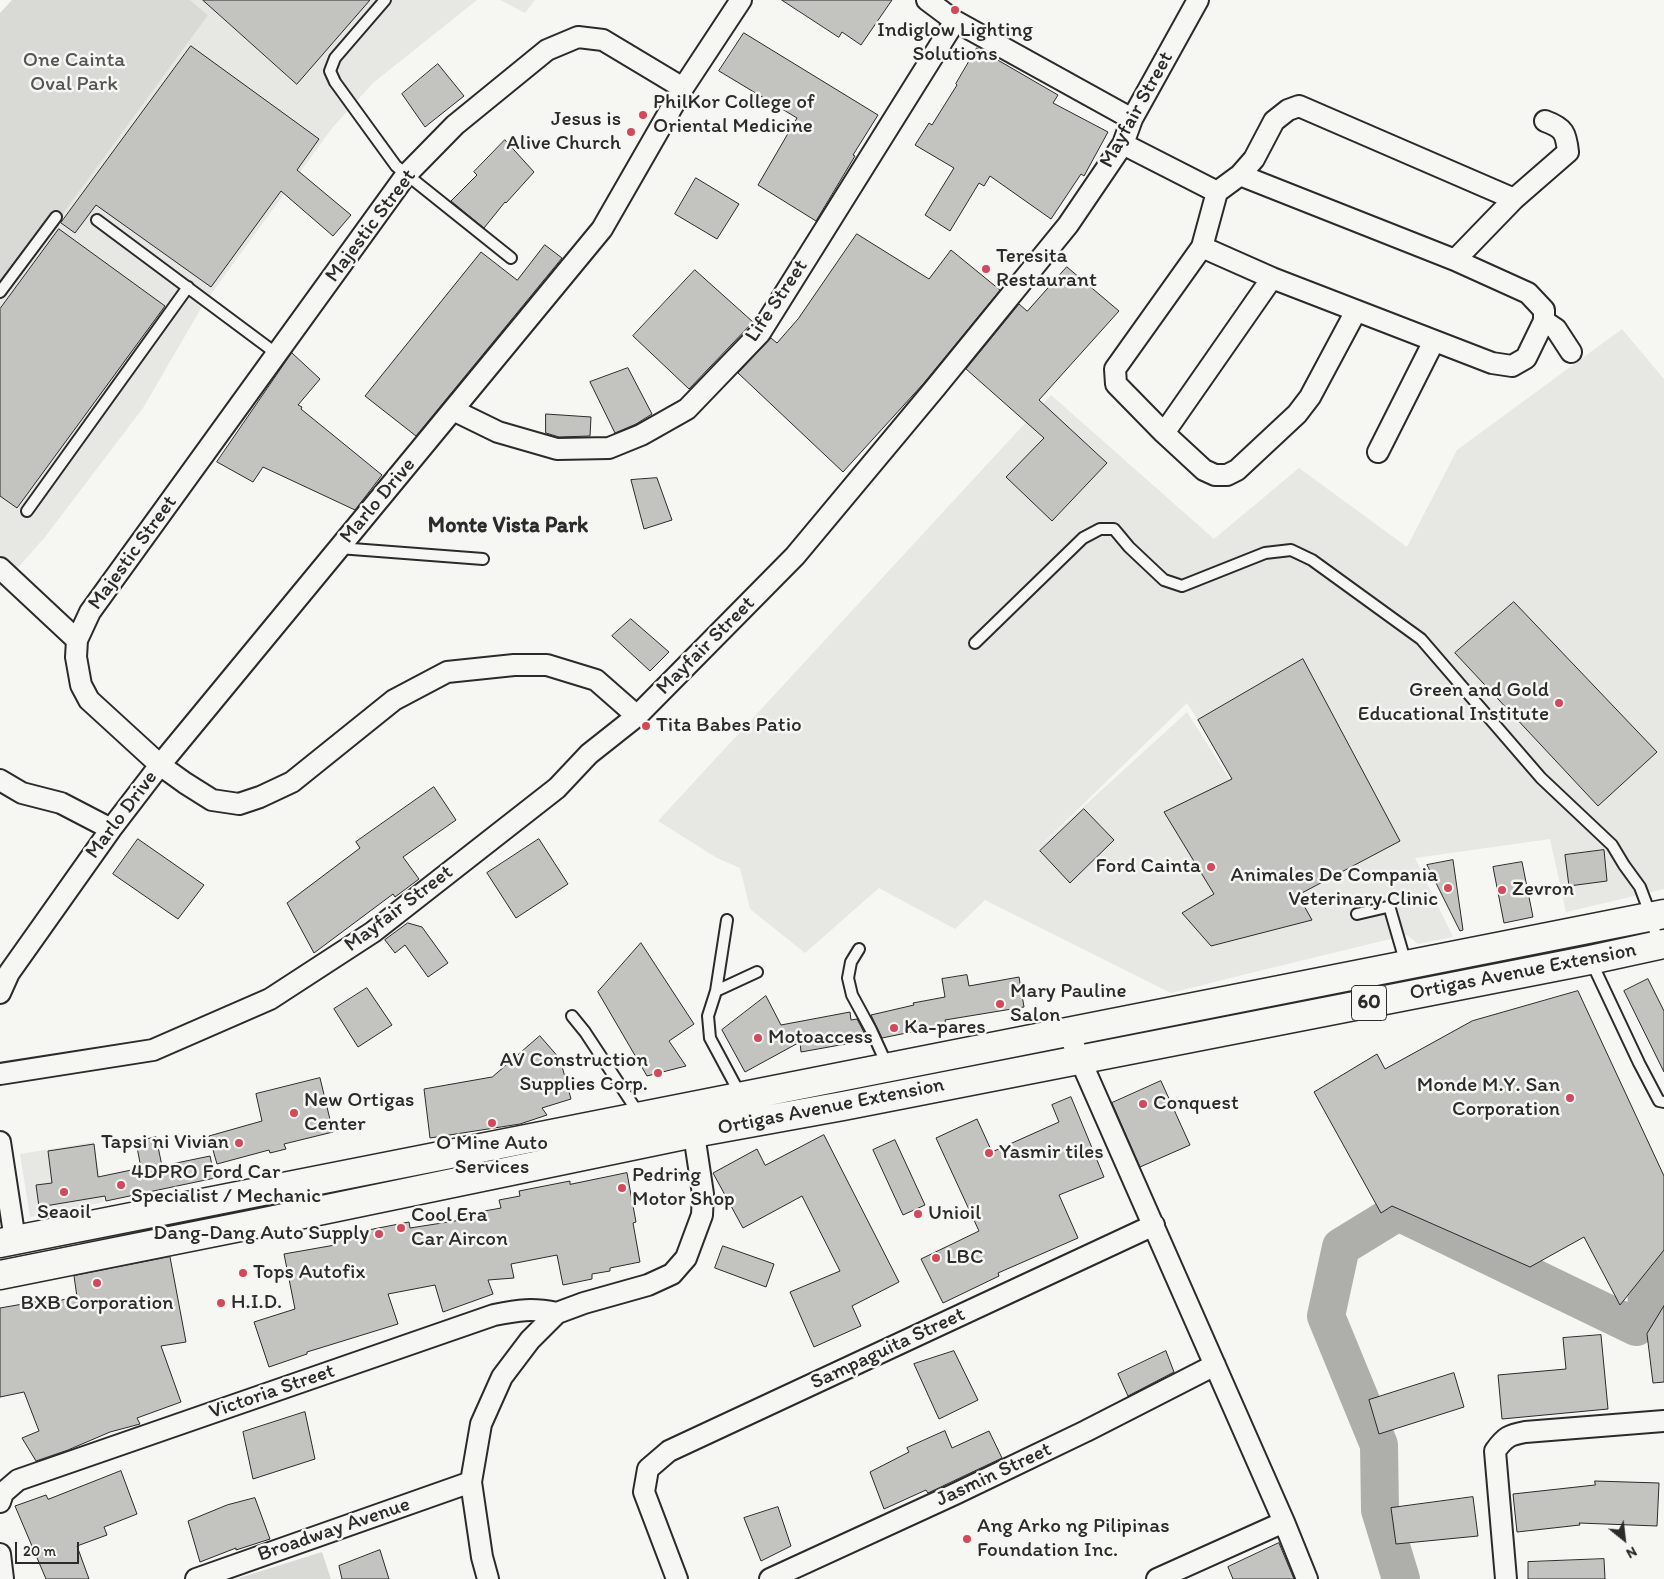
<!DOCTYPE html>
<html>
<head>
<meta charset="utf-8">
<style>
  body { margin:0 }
  #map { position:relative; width:1664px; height:1579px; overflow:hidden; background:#f6f6f2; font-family:Itim,sans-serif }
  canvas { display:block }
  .north { position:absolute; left:1599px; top:1514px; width:50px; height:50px; -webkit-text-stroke:4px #f6f6f2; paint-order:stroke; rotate:151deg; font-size:14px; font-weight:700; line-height:20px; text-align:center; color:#2b2b2b }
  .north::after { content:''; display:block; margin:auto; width:18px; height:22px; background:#2b2b2b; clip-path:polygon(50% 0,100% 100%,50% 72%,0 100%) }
  .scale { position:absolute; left:15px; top:1542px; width:64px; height:22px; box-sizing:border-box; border:2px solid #2b2b2b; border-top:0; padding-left:6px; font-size:15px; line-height:18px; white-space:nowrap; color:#2b2b2b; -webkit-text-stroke:4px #f6f6f2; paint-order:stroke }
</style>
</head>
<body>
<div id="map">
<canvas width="1664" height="1579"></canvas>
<div class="north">N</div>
<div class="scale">20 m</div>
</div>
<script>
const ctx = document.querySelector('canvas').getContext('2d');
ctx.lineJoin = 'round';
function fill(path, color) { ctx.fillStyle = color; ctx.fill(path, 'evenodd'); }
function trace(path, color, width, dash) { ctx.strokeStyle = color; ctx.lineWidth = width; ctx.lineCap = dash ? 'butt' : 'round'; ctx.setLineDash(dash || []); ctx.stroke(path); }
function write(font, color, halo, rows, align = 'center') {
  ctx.font = font + ' Itim,sans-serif'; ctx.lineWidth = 5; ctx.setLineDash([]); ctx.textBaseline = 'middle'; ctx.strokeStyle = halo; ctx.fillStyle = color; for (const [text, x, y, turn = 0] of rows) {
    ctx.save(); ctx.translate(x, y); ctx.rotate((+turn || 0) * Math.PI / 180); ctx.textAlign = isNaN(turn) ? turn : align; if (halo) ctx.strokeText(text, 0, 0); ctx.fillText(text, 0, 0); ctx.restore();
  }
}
fill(new Path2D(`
  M 190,0 L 477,0 L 373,83 L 333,127 L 203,305 L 143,408 L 45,537 L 0,588 L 0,300 L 207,15 Z
  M 500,0 L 535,0 L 525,13 Z
  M 1622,329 L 1664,379 L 1664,889 L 1566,912 L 1550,839 L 1415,858 L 1453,937 L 1418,944 L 1407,935 L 1238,976 L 1171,993 L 985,900 L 955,929 L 879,888 L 805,953 L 750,909 L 740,868 L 717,858 L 658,821 L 1051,395 L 1214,539 L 1299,468 L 1407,547 L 1457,450 ZM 1187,703 L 1198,720 L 1309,914 L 1230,780 L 1187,712 L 1033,853 Z
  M 94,1142 L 104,1202 L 30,1217 L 20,1154 Z`), '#e7e7e3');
fill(new Path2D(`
  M 12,0 L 190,0 L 208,15 L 0,300 L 0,13 Z
  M 322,1552 L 331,1579 L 236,1579 Z`), '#d9d9d5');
trace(new Path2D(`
  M 1401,1579 L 1380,1510 L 1379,1445 L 1326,1316 L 1341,1247 L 1398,1212 L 1636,1327 L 1647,1312 L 1646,1278 L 1664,1255`), '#aeaeab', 38);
const building = new Path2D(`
  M 203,0 L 370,0 L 297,84 Z
  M 782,0 L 892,0 L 861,45 L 842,32 L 839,37 Z
  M 744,33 L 878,115 L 853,155 L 855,156 L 816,221 L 758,185 L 797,118 L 719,71 Z
  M 191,46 L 319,139 L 297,170 L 351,215 L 333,236 L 281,191 L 211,287 L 96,205 L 75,233 L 61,223 Z
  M 977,48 L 1058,95 L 1053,103 L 1108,132 L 1084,176 L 1081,174 L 1051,219 L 990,176 L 984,186 L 979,183 L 950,231 L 925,215 L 954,168 L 915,145 L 929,123 L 932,125 L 957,85 L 956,84 Z
  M 438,64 L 464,96 L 425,127 L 402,94 Z
  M 505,140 L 534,172 L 506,203 L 505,202 L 484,228 L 451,201 L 477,175 L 474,172 Z
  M 696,178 L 739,204 L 717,239 L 675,214 Z
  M 59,229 L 165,306 L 17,508 L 0,496 L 0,309 Z
  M 857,234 L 929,279 L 951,250 L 1000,290 L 923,384 L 843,472 L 738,373 L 771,338 L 777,343 L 798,319 Z
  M 545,245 L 562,258 L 416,436 L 365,396 L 481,252 L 517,280 Z
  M 1067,267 L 1119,311 L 1039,400 L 1107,463 L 1052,521 L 1006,477 L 1044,438 L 966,369 L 1019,304 L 1027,311 Z
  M 695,270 L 753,322 L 689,389 L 633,336 Z
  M 292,353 L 320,379 L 298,405 L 302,407 L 301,409 L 382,475 L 355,510 L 263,467 L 253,482 L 217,462 Z
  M 628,368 L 652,414 L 636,424 L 615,433 L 590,382 Z
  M 546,414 L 591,417 L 590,436 L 559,437 L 546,433 Z
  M 657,478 L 672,520 L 644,529 L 631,480 Z
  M 1514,602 L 1657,752 L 1598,806 L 1455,653 Z
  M 631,619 L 669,652 L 650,671 L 612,636 Z
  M 1303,659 L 1400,841 L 1298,895 L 1312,920 L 1211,946 L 1182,913 L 1214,894 L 1164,812 L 1232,779 L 1198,720 Z
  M 434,787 L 456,820 L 403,857 L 419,879 L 395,897 L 393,894 L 314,953 L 287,903 L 360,848 L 356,842 Z
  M 1084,809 L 1114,840 L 1070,883 L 1040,851 Z
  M 138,839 L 204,885 L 178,919 L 113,874 Z
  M 539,839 L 568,884 L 516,918 L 487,873 Z
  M 1604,850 L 1607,881 L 1569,886 L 1565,855 Z
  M 1453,860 L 1463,930 L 1460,931 L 1427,865 Z
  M 1522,862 L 1533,917 L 1504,923 L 1493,867 Z
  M 408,923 L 422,927 L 448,963 L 428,977 L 405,945 L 395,953 L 385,940 Z
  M 641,943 L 694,1024 L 669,1041 L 686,1066 L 647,1076 L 598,992 Z
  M 967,975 L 969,986 L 1019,977 L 1024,1007 L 945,1020 L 946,1025 L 882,1038 L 871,1015 L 914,1005 L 913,1003 L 945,997 L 942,979 Z
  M 1648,979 L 1664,1011 L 1664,1072 L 1624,991 Z
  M 367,988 L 392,1025 L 358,1047 L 334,1009 Z
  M 1578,991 L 1664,1176 L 1664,1250 L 1620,1305 L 1584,1237 L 1530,1267 L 1392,1206 L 1381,1213 L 1314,1092 L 1377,1054 L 1385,1069 L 1472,1021 Z
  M 766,996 L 781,1025 L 850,1012 L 851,1020 L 857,1019 L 868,1040 L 801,1052 L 800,1042 L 745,1072 L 722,1030 Z
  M 540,1036 L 560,1059 L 571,1099 L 542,1108 L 547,1115 L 520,1124 L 430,1138 L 424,1089 L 492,1077 Z
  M 320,1078 L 333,1132 L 284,1144 L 286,1149 L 270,1153 L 269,1150 L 217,1164 L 209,1136 L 262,1121 L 256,1094 Z
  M 1161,1081 L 1190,1145 L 1140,1167 L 1112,1103 Z
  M 1071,1097 L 1104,1177 L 1059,1195 L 1078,1238 L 998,1273 L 999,1276 L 943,1303 L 921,1259 L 979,1231 L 936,1138 L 977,1119 L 992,1152 L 1059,1122 L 1052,1105 Z
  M 824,1135 L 899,1282 L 852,1306 L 861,1326 L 814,1347 L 790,1292 L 840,1271 L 802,1196 L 743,1228 L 713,1173 L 757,1149 L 765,1165 Z
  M 156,1137 L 162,1166 L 210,1156 L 215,1178 L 106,1201 L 105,1196 L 39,1207 L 36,1185 L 52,1183 L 48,1151 L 94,1144 L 98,1177 L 141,1168 L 136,1142 Z
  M 895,1140 L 925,1205 L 903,1215 L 873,1150 Z
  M 627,1173 L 636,1222 L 633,1223 L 640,1262 L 610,1268 L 610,1271 L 592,1274 L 592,1279 L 563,1285 L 557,1255 L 511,1264 L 514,1278 L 488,1280 L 493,1294 L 443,1312 L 435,1285 L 388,1294 L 398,1324 L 307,1352 L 307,1354 L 269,1367 L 254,1322 L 295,1309 L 284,1254 L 335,1245 L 334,1242 L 353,1237 L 353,1233 L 409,1222 L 410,1228 L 474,1218 L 473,1213 L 501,1208 L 499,1200 L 520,1196 L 519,1191 L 570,1181 L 570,1184 Z
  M 723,1246 L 774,1264 L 766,1287 L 715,1268 Z
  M 170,1257 L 186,1342 L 161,1346 L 181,1402 L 137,1418 L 140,1424 L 110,1432 L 68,1450 L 36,1461 L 22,1438 L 39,1431 L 24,1392 L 0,1397 L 0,1308 L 40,1301 L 41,1304 L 77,1297 L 74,1276 Z
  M 1664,1306 L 1664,1382 L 1653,1383 L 1647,1334 Z
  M 1601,1335 L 1608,1409 L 1502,1419 L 1498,1375 L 1566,1369 L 1563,1338 Z
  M 954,1351 L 978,1400 L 939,1419 L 914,1364 Z
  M 1166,1351 L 1174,1372 L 1128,1396 L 1118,1374 Z
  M 1454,1373 L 1464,1407 L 1379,1434 L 1369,1400 Z
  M 305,1412 L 315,1459 L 253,1479 L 243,1432 Z
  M 945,1431 L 952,1448 L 989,1431 L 1002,1458 L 928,1493 L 926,1490 L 884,1509 L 870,1472 L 909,1452 L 907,1448 Z
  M 121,1471 L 137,1514 L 104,1527 L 107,1535 L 77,1546 L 89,1579 L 46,1579 L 15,1506 L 46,1495 L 48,1499 Z
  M 1595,1481 L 1659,1483 L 1657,1526 L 1579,1523 L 1580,1525 L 1517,1532 L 1513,1494 L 1595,1485 Z
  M 1473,1497 L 1478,1536 L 1396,1544 L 1391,1508 Z
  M 255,1498 L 270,1539 L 236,1550 L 236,1548 L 200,1562 L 188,1521 L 227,1505 Z
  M 778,1507 L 791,1546 L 761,1561 L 744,1518 Z
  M 1279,1543 L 1294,1579 L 1233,1579 L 1228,1567 Z
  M 380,1550 L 389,1579 L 342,1579 L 339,1566 Z
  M 1604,1559 L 1605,1579 L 1528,1579 L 1528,1562 Z`);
fill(building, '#c3c3c0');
trace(building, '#2b2b2b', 1);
const service = new Path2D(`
  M 385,0 L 335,58 L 330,71 L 335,82 L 396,166 L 511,258
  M 97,220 L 277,354
  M 0,292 L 56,217
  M 27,511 L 188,287
  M 339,548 L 483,559
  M 975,643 L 1083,538 L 1100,529 L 1114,529 L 1129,547 L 1164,580 L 1182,586 L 1265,553 L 1291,550 L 1312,560 L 1421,639 L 1541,778 L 1612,845 L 1624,865 L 1640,887 L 1651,916 L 1658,944
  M 1357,914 L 1387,907 L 1390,909 L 1406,964
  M 727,920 L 716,991 L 708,1016 L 710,1038 L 740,1094
  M 859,949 L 851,962 L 848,978 L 852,995 L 871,1030 L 888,1067
  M 1591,961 L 1639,1063 L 1659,1101 L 1664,1102
  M 716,991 L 757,972
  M 572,1016 L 585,1032 L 639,1114`);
const minor = new Path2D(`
  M 927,0 L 955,21 L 1132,119
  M 1123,144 L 1217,192
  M 1240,175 L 1455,260 L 1528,293 L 1544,310 L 1544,321 L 1556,329 L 1571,352
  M 1202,247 L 1272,278 L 1492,363 L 1512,366 L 1526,358 L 1544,321
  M 1455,260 L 1514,199 L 1568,152 C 1566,133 1564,128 1545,121
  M 1356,311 L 1310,397 L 1297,414 L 1237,470 L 1227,475 L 1215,475 L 1204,470 L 1164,433 L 1116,384 L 1115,369 L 1202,247 L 1217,192 L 1240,175 L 1254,159 L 1274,121 L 1288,110 L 1299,106 L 1514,199
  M 453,410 L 498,432 L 557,449 L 609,448 L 641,435 L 687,409 L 760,333 L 955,21
  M 1164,433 L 1272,278
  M 1378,452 L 1434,341
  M 0,568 L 77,640
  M 637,716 L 596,680 L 547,665 L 514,665 L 447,672 L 394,700 L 292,782 L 260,797 L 239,804 L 212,800 L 185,783 L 160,765 L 89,700 L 81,685 L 76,657 L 77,640 L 90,612 L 406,175 L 455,125 L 547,50 L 578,37 L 603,40 L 683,88
  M 0,780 L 22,793 L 61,803 L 111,829
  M 0,993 L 9,973 L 111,829 L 160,765 L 602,229 L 683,88 L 741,0
  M 1068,1032 L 1284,1522 L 1307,1579
  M 0,1074 L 153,1050 L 270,999 L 373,932 L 557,788 L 589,754 L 637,716 L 795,556 L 936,387 L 1068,225 L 1123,144 L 1132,119 L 1198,0
  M 0,1142 L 15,1240
  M 0,1502 L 3,1493 L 18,1480 L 494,1315 C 519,1310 532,1308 557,1313
  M 0,1554 L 3,1579
  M 196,1579 L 471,1482
  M 488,1579 L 482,1557 L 471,1482 L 481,1424 L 502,1377 L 530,1340 L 557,1313 L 584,1303 L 648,1285 L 672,1274 L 686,1258 L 702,1215 L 703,1194 L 692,1121
  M 677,1579 L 644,1492 L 648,1469 L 669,1451 L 1154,1225
  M 770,1579 L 955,1494 L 1086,1431 L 1215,1365
  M 1157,1579 L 1284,1522
  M 1506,1579 L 1495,1451 C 1505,1437 1509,1435 1525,1432 L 1664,1421`);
const primary = new Path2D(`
  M 0,1243 L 1664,914
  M 0,1275 L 260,1223 L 694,1133 L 843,1106 L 1590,960 L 1664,944`);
trace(service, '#2b2b2b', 14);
trace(minor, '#2b2b2b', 24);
trace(primary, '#2b2b2b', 31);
trace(service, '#f6f6f2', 10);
trace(minor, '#f6f6f2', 20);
trace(primary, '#f6f6f2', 28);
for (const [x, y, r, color] of [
  [955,10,5,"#d1495b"],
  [643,115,5,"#d1495b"],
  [631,132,5,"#d1495b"],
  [986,269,5,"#d1495b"],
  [1559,703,5,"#d1495b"],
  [646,726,5,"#d1495b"],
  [1211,867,5,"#d1495b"],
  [1448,888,5,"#d1495b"],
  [1502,890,5,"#d1495b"],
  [1000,1004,5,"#d1495b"],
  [894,1028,5,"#d1495b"],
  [758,1038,5,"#d1495b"],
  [658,1073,5,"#d1495b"],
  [1570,1098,5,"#d1495b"],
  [1143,1104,5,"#d1495b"],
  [294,1113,5,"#d1495b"],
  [492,1123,5,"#d1495b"],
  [239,1143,5,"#d1495b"],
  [989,1153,5,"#d1495b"],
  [121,1185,5,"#d1495b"],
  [622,1188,5,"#d1495b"],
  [64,1192,5,"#d1495b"],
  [918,1214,5,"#d1495b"],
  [401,1228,5,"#d1495b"],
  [379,1234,5,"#d1495b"],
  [936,1258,5,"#d1495b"],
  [243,1273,5,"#d1495b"],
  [97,1283,5,"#d1495b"],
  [221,1303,5,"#d1495b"],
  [967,1539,5,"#d1495b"]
]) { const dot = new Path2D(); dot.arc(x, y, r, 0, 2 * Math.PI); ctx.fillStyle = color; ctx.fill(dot); trace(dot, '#f6f6f2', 2); }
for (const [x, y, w] of [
  [1369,1003,35]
]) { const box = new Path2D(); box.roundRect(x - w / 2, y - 17.5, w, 35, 4); ctx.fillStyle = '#f6f6f2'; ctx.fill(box); trace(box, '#2b2b2b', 1); }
write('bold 20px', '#2b2b2b', null, [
  ["60",1369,1003]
]);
write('21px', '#2b2b2b', '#f6f6f2', [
  ["Indiglow Lighting",955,31,"center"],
  ["Solutions",955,55,"center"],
  ["PhilKor College of",653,103],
  ["Oriental Medicine",653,127],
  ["Jesus is",621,120,"right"],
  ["Alive Church",621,144,"right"],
  ["Teresita",996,257],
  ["Restaurant",996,281],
  ["Green and Gold",1549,691,"right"],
  ["Educational Institute",1549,715,"right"],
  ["Tita Babes Patio",656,726],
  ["Ford Cainta",1201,867,"right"],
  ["Animales De Compania",1438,876,"right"],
  ["Veterinary Clinic",1438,900,"right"],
  ["Zevron",1512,890],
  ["Mary Pauline",1010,992],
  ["Salon",1010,1016],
  ["Ka-pares",904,1028],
  ["Motoaccess",768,1038],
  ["AV Construction",648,1061,"right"],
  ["Supplies Corp.",648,1085,"right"],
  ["Monde M.Y. San",1560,1086,"right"],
  ["Corporation",1560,1110,"right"],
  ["New Ortigas",304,1101],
  ["Center",304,1125],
  ["Conquest",1153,1104],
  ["Tapsi ni Vivian",229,1143,"right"],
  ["O Mine Auto",492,1144,"center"],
  ["Services",492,1168,"center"],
  ["Yasmir tiles",999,1153],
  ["4DPRO Ford Car",131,1173],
  ["Specialist / Mechanic",131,1197],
  ["Pedring",632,1176],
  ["Motor Shop",632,1200],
  ["Seaoil",64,1213,"center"],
  ["Unioil",928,1214],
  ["Cool Era",411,1216],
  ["Car Aircon",411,1240],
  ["Dang-Dang Auto Supply",369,1234,"right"],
  ["LBC",946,1258],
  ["Tops Autofix",253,1273],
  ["H.I.D.",231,1303],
  ["BXB Corporation",97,1304,"center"],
  ["Ang Arko ng Pilipinas",977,1527],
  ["Foundation Inc.",977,1551]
], 'left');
write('21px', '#565656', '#f6f6f2', [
  ["One Cainta",74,61],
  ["Oval Park",74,85]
]);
write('21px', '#2b2b2b', '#f6f6f2', [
  ["Mayfair Street",1137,110,-61],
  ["Majestic Street",371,226,-53],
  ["Life Street",777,301,-56],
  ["Marlo Drive",378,501,-50],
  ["Majestic Street",133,553,-54],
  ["Mayfair Street",706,646,-45],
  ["Marlo Drive",122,815,-53],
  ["Mayfair Street",399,909,-37],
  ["Ortigas Avenue Extension",1523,972,-11],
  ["Ortigas Avenue Extension",831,1107,-11],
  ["Sampaguita Street",888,1349,-25],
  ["Victoria Street",272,1392,-19],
  ["Jasmin Street",994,1475,-25],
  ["Broadway Avenue",334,1530,-19]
]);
write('bold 22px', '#2b2b2b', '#f6f6f2', [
  ["Monte Vista Park",508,526]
]);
</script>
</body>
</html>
